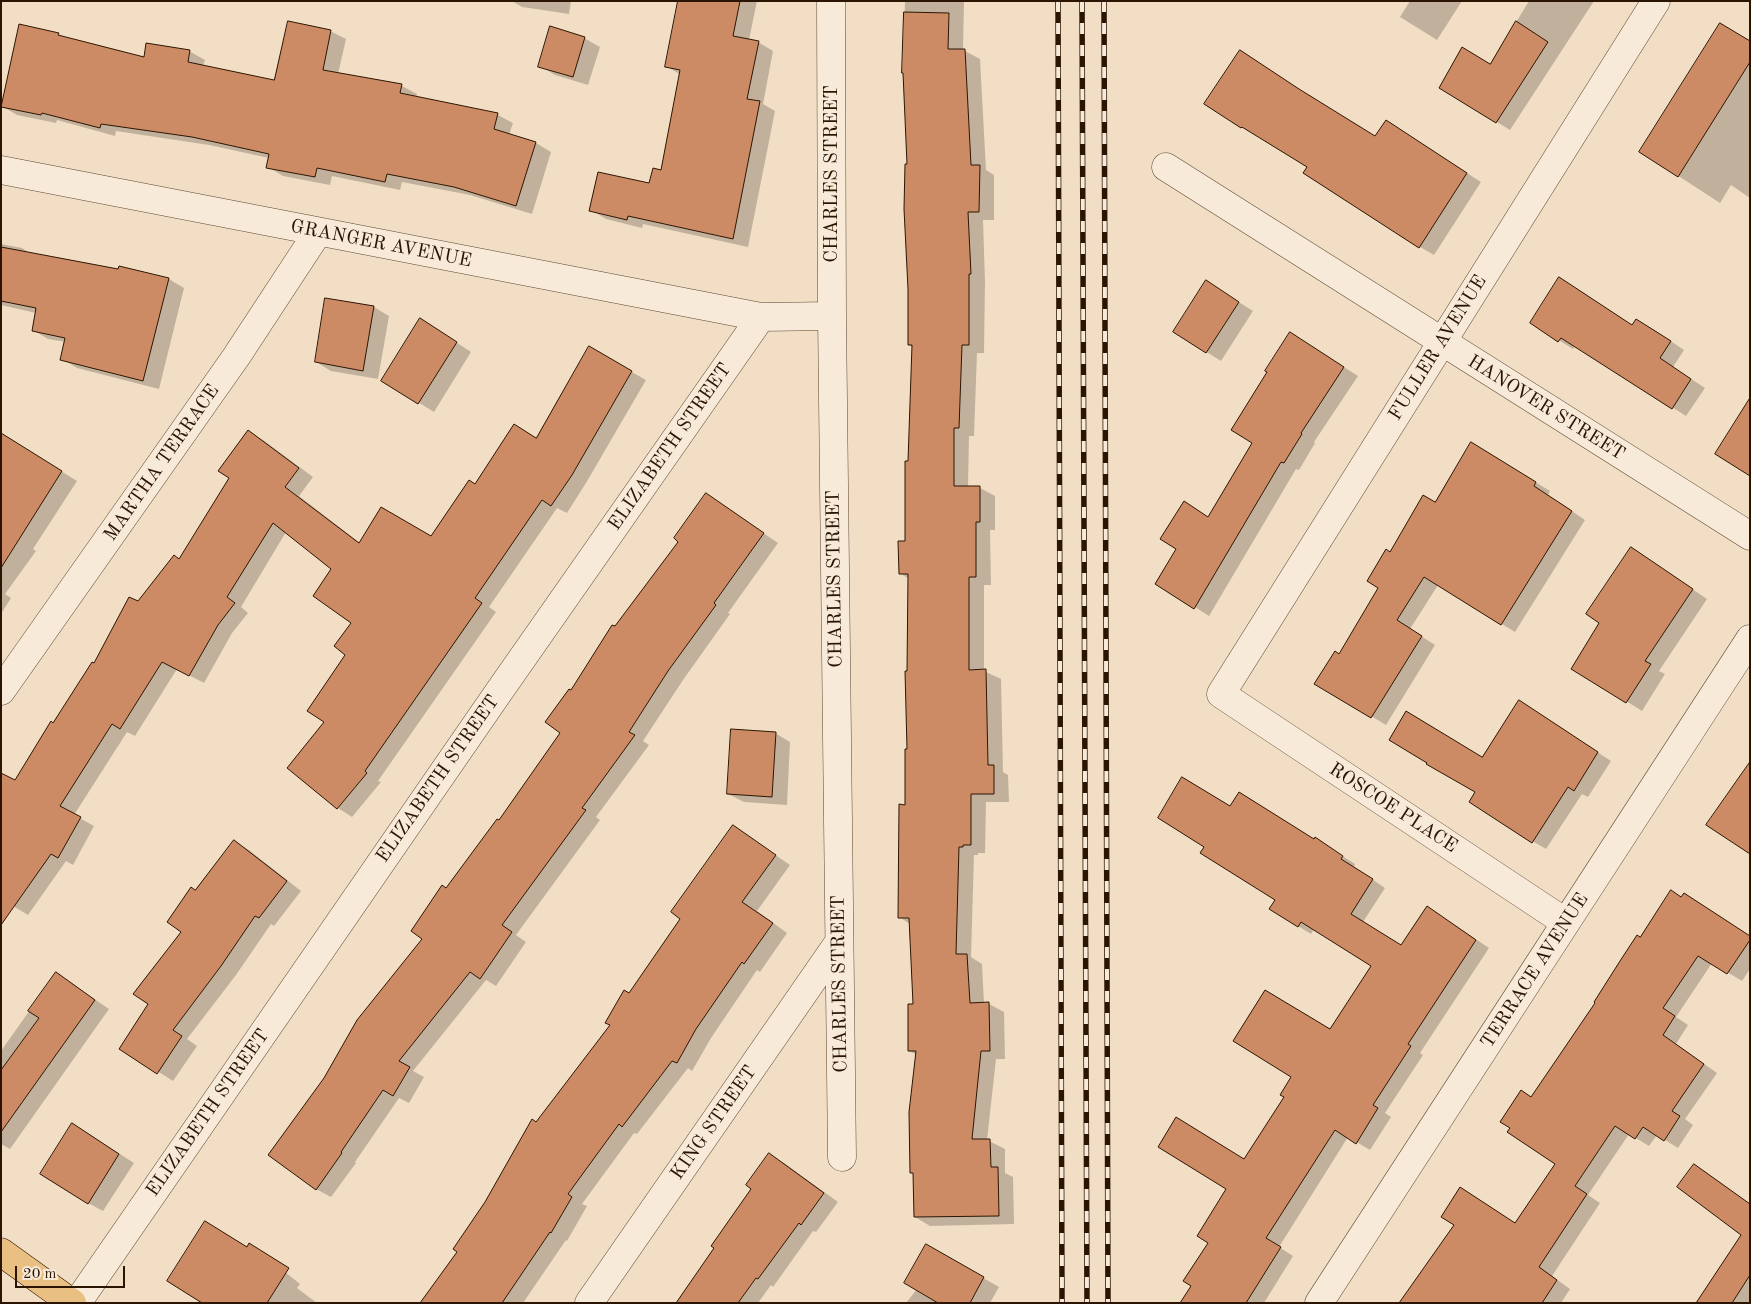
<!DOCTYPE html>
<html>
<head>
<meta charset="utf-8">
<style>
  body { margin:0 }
  #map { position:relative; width:1751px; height:1304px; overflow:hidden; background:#f2dec4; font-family:"Old Standard TT",serif }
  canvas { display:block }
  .frame { position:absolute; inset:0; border:2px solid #2b1502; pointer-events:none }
  .scale { position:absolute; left:15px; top:1266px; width:110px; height:22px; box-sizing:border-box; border:2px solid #2b1502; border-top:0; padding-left:6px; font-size:15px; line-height:18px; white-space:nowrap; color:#2b1502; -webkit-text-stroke:4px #f7ead9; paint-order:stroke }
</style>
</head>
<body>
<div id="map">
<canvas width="1751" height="1304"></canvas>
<div class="frame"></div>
<div class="scale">20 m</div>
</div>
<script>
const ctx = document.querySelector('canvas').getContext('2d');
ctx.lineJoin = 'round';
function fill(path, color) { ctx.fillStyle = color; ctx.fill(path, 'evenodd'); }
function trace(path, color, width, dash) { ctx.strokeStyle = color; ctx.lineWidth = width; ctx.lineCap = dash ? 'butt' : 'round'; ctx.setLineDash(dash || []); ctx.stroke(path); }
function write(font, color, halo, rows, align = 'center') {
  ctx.font = font + ' "Old Standard TT",serif'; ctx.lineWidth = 5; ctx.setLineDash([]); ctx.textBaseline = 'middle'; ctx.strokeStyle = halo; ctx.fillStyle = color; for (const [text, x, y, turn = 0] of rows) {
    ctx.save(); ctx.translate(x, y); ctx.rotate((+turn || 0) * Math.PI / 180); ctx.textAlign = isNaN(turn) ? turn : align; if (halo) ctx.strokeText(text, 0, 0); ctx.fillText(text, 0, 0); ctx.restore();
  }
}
fill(new Path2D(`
  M 512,1 L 571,1 L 569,14 L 522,7 Z
  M 679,1 L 757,1 L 749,40 L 758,42 L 773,51 L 763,104 L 775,111 L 748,247 L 643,224 L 642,228 L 606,219 L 591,210 L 650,185 L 662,171 L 681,75 L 666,66 Z
  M 905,1 L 964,1 L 963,50 L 980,59 L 986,170 L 994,175 L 994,220 L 983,220 L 985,282 L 984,353 L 977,353 L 974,436 L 969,436 L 968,488 L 980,488 L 995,496 L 995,530 L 990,530 L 991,585 L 984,585 L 984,671 L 1001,679 L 1003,772 L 1008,775 L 1009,802 L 986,802 L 985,853 L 978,853 L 978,855 L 974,855 L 971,957 L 982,964 L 984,1004 L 989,1004 L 1004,1012 L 1005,1059 L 996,1059 L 987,1140 L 1005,1149 L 1005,1173 L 1013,1177 L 1014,1224 L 930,1226 L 915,1217 L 917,1055 L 909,1051 L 914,1005 L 910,924 L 899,917 L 906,806 L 908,750 L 909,579 L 900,573 L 906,542 L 913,347 L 909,345 L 909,165 L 903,72 Z
  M 1410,1 L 1462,1 L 1437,40 L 1400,17 Z
  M 1529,1 L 1594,1 L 1510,130 L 1440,87 L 1490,65 Z
  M 20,26 L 58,35 L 63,37 L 145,59 L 189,51 L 205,60 L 203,66 L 275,81 L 330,31 L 346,39 L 338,74 L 402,86 L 417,94 L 416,98 L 498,115 L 513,123 L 509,135 L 536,143 L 551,152 L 532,214 L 470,195 L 402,182 L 400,190 L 332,176 L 330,185 L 283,176 L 268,167 L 269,158 L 209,145 L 116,131 L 115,136 L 57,120 L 56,123 L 17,115 L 2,106 Z
  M 584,38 L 600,47 L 588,85 L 555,75 L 540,66 Z
  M 1750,42 L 1750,198 L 1731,185 L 1720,203 L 1640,151 Z
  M 1313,99 L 1376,138 L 1400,130 L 1481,182 L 1434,255 L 1420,247 L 1308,166 L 1242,127 Z
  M 1,244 L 22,248 L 31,254 L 119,270 L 120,267 L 169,279 L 184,288 L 159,389 L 77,368 L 62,359 L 66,342 L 48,339 L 33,330 L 36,313 L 1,305 Z
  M 1221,291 L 1253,311 L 1221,361 L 1174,332 Z
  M 374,307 L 389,316 L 378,379 L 331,371 L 316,362 Z
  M 1531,323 L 1633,326 L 1651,328 L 1684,350 L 1673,367 L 1705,388 L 1686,416 L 1575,345 L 1573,349 Z
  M 436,329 L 471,352 L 434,412 L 382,380 Z
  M 1304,342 L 1358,376 L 1314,442 L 1315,443 L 1299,470 L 1296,469 L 1209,616 L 1195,607 L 1209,518 L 1254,443 Z
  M 589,348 L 646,380 L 586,483 L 567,513 L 557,508 L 489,607 L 496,612 L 378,781 L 381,782 L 352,817 L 338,808 L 288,767 L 325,722 L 347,654 L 353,622 L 333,569 L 286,532 L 241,607 L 248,613 L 232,633 L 204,683 L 177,669 L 135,736 L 127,732 L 74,815 L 94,826 L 73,865 L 66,861 L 28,915 L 13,906 L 1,926 L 1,790 L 15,782 L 138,603 L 180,560 L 230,478 L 248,432 L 263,440 L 313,477 L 299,496 L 360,543 L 431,537 L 476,485 L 536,439 Z
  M 1,434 L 77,481 L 33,549 L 36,551 L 5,594 L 11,598 L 1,614 Z
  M 1486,452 L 1550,491 L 1548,495 L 1585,520 L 1515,632 L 1438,585 L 1410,629 L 1435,645 L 1386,725 L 1316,683 L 1339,655 L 1380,587 L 1390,553 Z
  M 707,495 L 778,543 L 728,613 L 730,614 L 683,680 L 643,741 L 649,745 L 596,817 L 600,820 L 516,935 L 526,942 L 496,986 L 486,980 L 413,1071 L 424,1077 L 409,1103 L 399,1098 L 355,1162 L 356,1163 L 331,1197 L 316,1189 L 447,889 L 499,821 L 562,732 L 571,691 L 615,628 L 680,541 Z
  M 1646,558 L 1707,599 L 1659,671 L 1665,674 L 1642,711 L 1573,668 Z
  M 1533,710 L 1611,761 L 1588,797 L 1582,794 L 1546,849 L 1532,841 L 1477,792 L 1486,761 Z
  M 775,733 L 790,742 L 787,805 L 744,802 L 728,794 Z
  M 1230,808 L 1328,847 L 1355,864 L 1354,867 L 1385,888 L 1363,922 L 1401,946 L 1440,915 L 1489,948 L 1420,1053 L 1423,1055 L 1385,1113 L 1391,1117 L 1370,1150 L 1348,1137 L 1279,1247 L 1293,1256 L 1264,1303 L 1194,1303 L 1193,1286 L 1245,1160 L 1372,966 L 1314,929 L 1311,934 L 1298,926 L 1276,900 Z
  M 733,826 L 790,865 L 757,911 L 787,933 L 760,972 L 757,970 L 711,1038 L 692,1071 L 688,1068 L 637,1134 L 634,1133 L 582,1204 L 587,1206 L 567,1241 L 566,1240 L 523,1303 L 421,1303 L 459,1252 L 486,1202 L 537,1123 L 612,1025 L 630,995 L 682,918 Z
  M 234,841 L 249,850 L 301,891 L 274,926 L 271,924 L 236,975 L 187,1039 L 197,1046 L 173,1081 L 121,1048 L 149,1004 L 183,931 L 196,891 Z
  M 1750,936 L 1750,969 L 1742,981 L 1712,963 L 1676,1017 L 1688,1025 L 1676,1044 L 1717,1073 L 1685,1119 L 1693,1125 L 1678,1148 L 1657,1135 L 1649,1146 L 1629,1134 L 1588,1195 L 1600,1203 L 1552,1276 L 1570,1289 L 1561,1303 L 1416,1303 L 1516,1224 L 1556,1163 L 1511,1127 L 1521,1091 L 1532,1098 L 1641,939 Z
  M 56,973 L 109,1009 L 10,1149 L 1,1144 L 1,1051 Z
  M 87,1133 L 134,1163 L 103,1211 L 88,1203 Z
  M 769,1155 L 784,1163 L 838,1202 L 816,1232 L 813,1231 L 773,1287 L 771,1285 L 758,1303 L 677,1303 L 716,1247 L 752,1188 Z
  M 1694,1165 L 1707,1173 L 1750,1204 L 1750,1303 L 1697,1303 L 1743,1235 Z
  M 927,1246 L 999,1287 L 990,1303 L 906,1303 L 917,1289 Z
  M 248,1248 L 264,1255 L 300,1284 L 297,1288 L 317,1303 L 204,1303 Z`), '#0003');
const building = new Path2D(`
  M 678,1 L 740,1 L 733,36 L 759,41 L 747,99 L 760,101 L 733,239 L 628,216 L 627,220 L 589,211 L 598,172 L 649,183 L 653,168 L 661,170 L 680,70 L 665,67 Z
  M 904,12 L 949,13 L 948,49 L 965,49 L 971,165 L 980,165 L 979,212 L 968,212 L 971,274 L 969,274 L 969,345 L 962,345 L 959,428 L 954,428 L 954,486 L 980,486 L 980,522 L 976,522 L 976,577 L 969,577 L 969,670 L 986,669 L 988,765 L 994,765 L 994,794 L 971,794 L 971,845 L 963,845 L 963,847 L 959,847 L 956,954 L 967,954 L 970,1003 L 989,1002 L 990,1051 L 981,1051 L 972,1139 L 990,1139 L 991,1167 L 998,1167 L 999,1216 L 914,1217 L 913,1173 L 910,1173 L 909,1112 L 916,1051 L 908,1051 L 908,1004 L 913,1004 L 909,918 L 898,918 L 899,804 L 905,805 L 905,749 L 907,749 L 905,671 L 907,671 L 908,574 L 899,574 L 898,541 L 905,541 L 905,461 L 908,461 L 912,345 L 908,345 L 908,289 L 904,209 L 905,164 L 907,164 L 903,73 L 902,73 Z
  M 288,21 L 331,30 L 323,70 L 402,84 L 400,93 L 498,113 L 494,129 L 536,142 L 516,206 L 454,187 L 387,174 L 385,182 L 317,168 L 315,177 L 266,168 L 269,154 L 192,137 L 101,124 L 100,128 L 42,113 L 41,115 L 1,107 L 19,24 L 59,33 L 58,35 L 144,57 L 146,43 L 190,50 L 188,62 L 274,80 Z
  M 1516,21 L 1548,42 L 1496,123 L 1439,88 L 1462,47 L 1490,64 Z
  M 1720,23 L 1750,41 L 1750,62 L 1678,177 L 1639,152 Z
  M 550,26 L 585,37 L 573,77 L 538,67 Z
  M 1240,50 L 1299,89 L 1375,136 L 1386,120 L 1467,173 L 1419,248 L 1303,173 L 1307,167 L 1242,127 L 1241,128 L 1204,104 Z
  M 1,247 L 118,269 L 119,266 L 169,278 L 143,381 L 60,360 L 65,338 L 32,331 L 36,308 L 1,301 Z
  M 1559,277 L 1632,325 L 1636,319 L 1671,341 L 1660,358 L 1691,379 L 1672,409 L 1561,338 L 1558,342 L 1530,323 Z
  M 1206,280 L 1239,302 L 1206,353 L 1173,332 Z
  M 325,298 L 374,306 L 363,371 L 315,362 Z
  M 420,318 L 457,342 L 418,404 L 381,381 Z
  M 1290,332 L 1344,367 L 1301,433 L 1302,434 L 1284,463 L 1281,462 L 1194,609 L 1155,584 L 1176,549 L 1160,539 L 1184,501 L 1208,517 L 1252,443 L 1231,430 L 1267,372 L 1265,371 Z
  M 589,346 L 632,371 L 572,475 L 551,506 L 542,500 L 475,598 L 482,603 L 365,771 L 367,773 L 337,809 L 287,768 L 324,722 L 307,711 L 345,655 L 334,646 L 351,623 L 313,596 L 331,569 L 273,523 L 227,597 L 235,603 L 218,625 L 189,676 L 162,662 L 120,729 L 112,724 L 60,806 L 81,817 L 58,858 L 51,854 L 1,925 L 1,773 L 15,780 L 51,721 L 53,723 L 92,662 L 94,663 L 129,597 L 138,601 L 174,555 L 179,559 L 229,478 L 218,471 L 248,430 L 299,468 L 285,487 L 359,543 L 381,507 L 431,536 L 469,480 L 475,484 L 514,424 L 536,438 Z
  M 1750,398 L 1750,476 L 1715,454 Z
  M 1,433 L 62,471 L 1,568 Z
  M 1471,442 L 1536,482 L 1534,486 L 1572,511 L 1501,625 L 1424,577 L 1397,620 L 1422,636 L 1371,718 L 1314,684 L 1335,651 L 1339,654 L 1378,588 L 1367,581 L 1386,549 L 1390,552 L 1423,495 L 1435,502 Z
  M 706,493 L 764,533 L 714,603 L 716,605 L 668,671 L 629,732 L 635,735 L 582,808 L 586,810 L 502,925 L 512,932 L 480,979 L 470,972 L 399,1061 L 410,1067 L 393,1096 L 383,1090 L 341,1152 L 342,1153 L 316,1190 L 268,1155 L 324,1078 L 357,1020 L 422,939 L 411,931 L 442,885 L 446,888 L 497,819 L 499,820 L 560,733 L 545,722 L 569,689 L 571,690 L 612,625 L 615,626 L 678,542 L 674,538 Z
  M 1631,547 L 1693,589 L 1645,661 L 1651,664 L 1626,703 L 1571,669 L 1599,623 L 1586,614 Z
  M 1519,700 L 1598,752 L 1574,791 L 1568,787 L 1532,843 L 1469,802 L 1475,792 L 1426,764 L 1427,763 L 1389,740 L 1406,711 L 1482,757 Z
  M 731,729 L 776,732 L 772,797 L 727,794 Z
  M 1750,762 L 1750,854 L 1706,825 Z
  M 1182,777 L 1230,806 L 1239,792 L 1314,839 L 1315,837 L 1343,856 L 1341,859 L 1373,879 L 1351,914 L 1401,945 L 1427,906 L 1476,940 L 1408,1044 L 1411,1046 L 1373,1105 L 1378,1108 L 1356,1144 L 1335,1130 L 1266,1238 L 1281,1247 L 1246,1303 L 1180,1303 L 1191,1286 L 1183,1281 L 1208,1243 L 1197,1236 L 1226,1189 L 1158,1147 L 1176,1117 L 1244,1159 L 1284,1097 L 1280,1095 L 1291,1077 L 1233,1041 L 1265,990 L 1330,1029 L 1371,966 L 1301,922 L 1298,927 L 1269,909 L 1275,900 L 1200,853 L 1204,847 L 1158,818 Z
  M 733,825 L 776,855 L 742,902 L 773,923 L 744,964 L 742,962 L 696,1029 L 677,1063 L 672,1061 L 622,1127 L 619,1124 L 568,1194 L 572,1197 L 551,1233 L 550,1232 L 502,1303 L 420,1303 L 457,1252 L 453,1249 L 485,1202 L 532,1119 L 536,1122 L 610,1025 L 605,1023 L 624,990 L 629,993 L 680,919 L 671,912 Z
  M 234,840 L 287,881 L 259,918 L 255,916 L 221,966 L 173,1030 L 182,1036 L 157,1074 L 119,1049 L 148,1004 L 133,994 L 181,932 L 167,922 L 191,887 L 195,890 Z
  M 1671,890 L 1681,897 L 1684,893 L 1750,936 L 1750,940 L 1727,974 L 1698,956 L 1663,1008 L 1675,1016 L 1663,1035 L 1704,1064 L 1672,1111 L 1680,1116 L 1664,1141 L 1643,1127 L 1635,1139 L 1615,1126 L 1575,1186 L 1587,1194 L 1539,1267 L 1557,1280 L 1542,1303 L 1399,1303 L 1454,1225 L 1441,1217 L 1460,1187 L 1515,1223 L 1555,1164 L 1507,1132 L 1510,1128 L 1500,1122 L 1521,1090 L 1531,1097 L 1595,1003 L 1594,1002 L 1620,961 L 1637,935 L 1640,937 Z
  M 56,972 L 95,1000 L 1,1132 L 1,1070 L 39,1018 L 28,1011 Z
  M 72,1123 L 119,1154 L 88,1204 L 40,1174 Z
  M 769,1153 L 824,1193 L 801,1225 L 799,1223 L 758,1279 L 756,1278 L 738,1303 L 676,1303 L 714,1248 L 711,1246 L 751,1189 L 746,1185 Z
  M 1694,1164 L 1750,1204 L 1750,1275 L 1732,1303 L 1696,1303 L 1741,1235 L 1677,1187 Z
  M 205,1221 L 247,1247 L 249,1243 L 289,1268 L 267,1303 L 202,1303 L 167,1281 Z
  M 926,1244 L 984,1277 L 970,1303 L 938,1303 L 904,1283 Z`);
fill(building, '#cd8b65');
trace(building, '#2b1502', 1);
const minor = new Path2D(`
  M 831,1 L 832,316 L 842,1157
  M 1166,167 L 1750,536
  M 1,170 L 761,317
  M 1,691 L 236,357 L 318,232
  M 1565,922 L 1221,694 L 1656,1
  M 77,1303 L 498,693 L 761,317 L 832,316
  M 589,1303 L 839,942
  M 1319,1303 L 1750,639`);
const major = new Path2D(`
  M 1,1252 L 72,1303`);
trace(minor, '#5d4732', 29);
trace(major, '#2b1502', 29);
trace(minor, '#f7ead9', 28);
trace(major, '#e9bf82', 28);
const rail = new Path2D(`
  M 1058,1 L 1062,1303
  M 1082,1 L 1087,1303
  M 1104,1 L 1108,1303`);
trace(rail, '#2b1502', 5.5);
trace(rail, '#f7ead9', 4, [11]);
write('19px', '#2b1502', '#f7ead9', [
  ["CHARLES STREET",832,174,-90],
  ["GRANGER AVENUE",381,244,11],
  ["FULLER AVENUE",1438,348,-58],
  ["HANOVER STREET",1546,408,32],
  ["ELIZABETH STREET",670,447,-55],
  ["MARTHA TERRACE",162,463,-55],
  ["CHARLES STREET",835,579,-91],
  ["ELIZABETH STREET",438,779,-55],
  ["ROSCOE PLACE",1393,808,33],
  ["TERRACE AVENUE",1535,971,-57],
  ["CHARLES STREET",840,984,-91],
  ["ELIZABETH STREET",208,1113,-55],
  ["KING STREET",714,1123,-55]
]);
</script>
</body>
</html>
